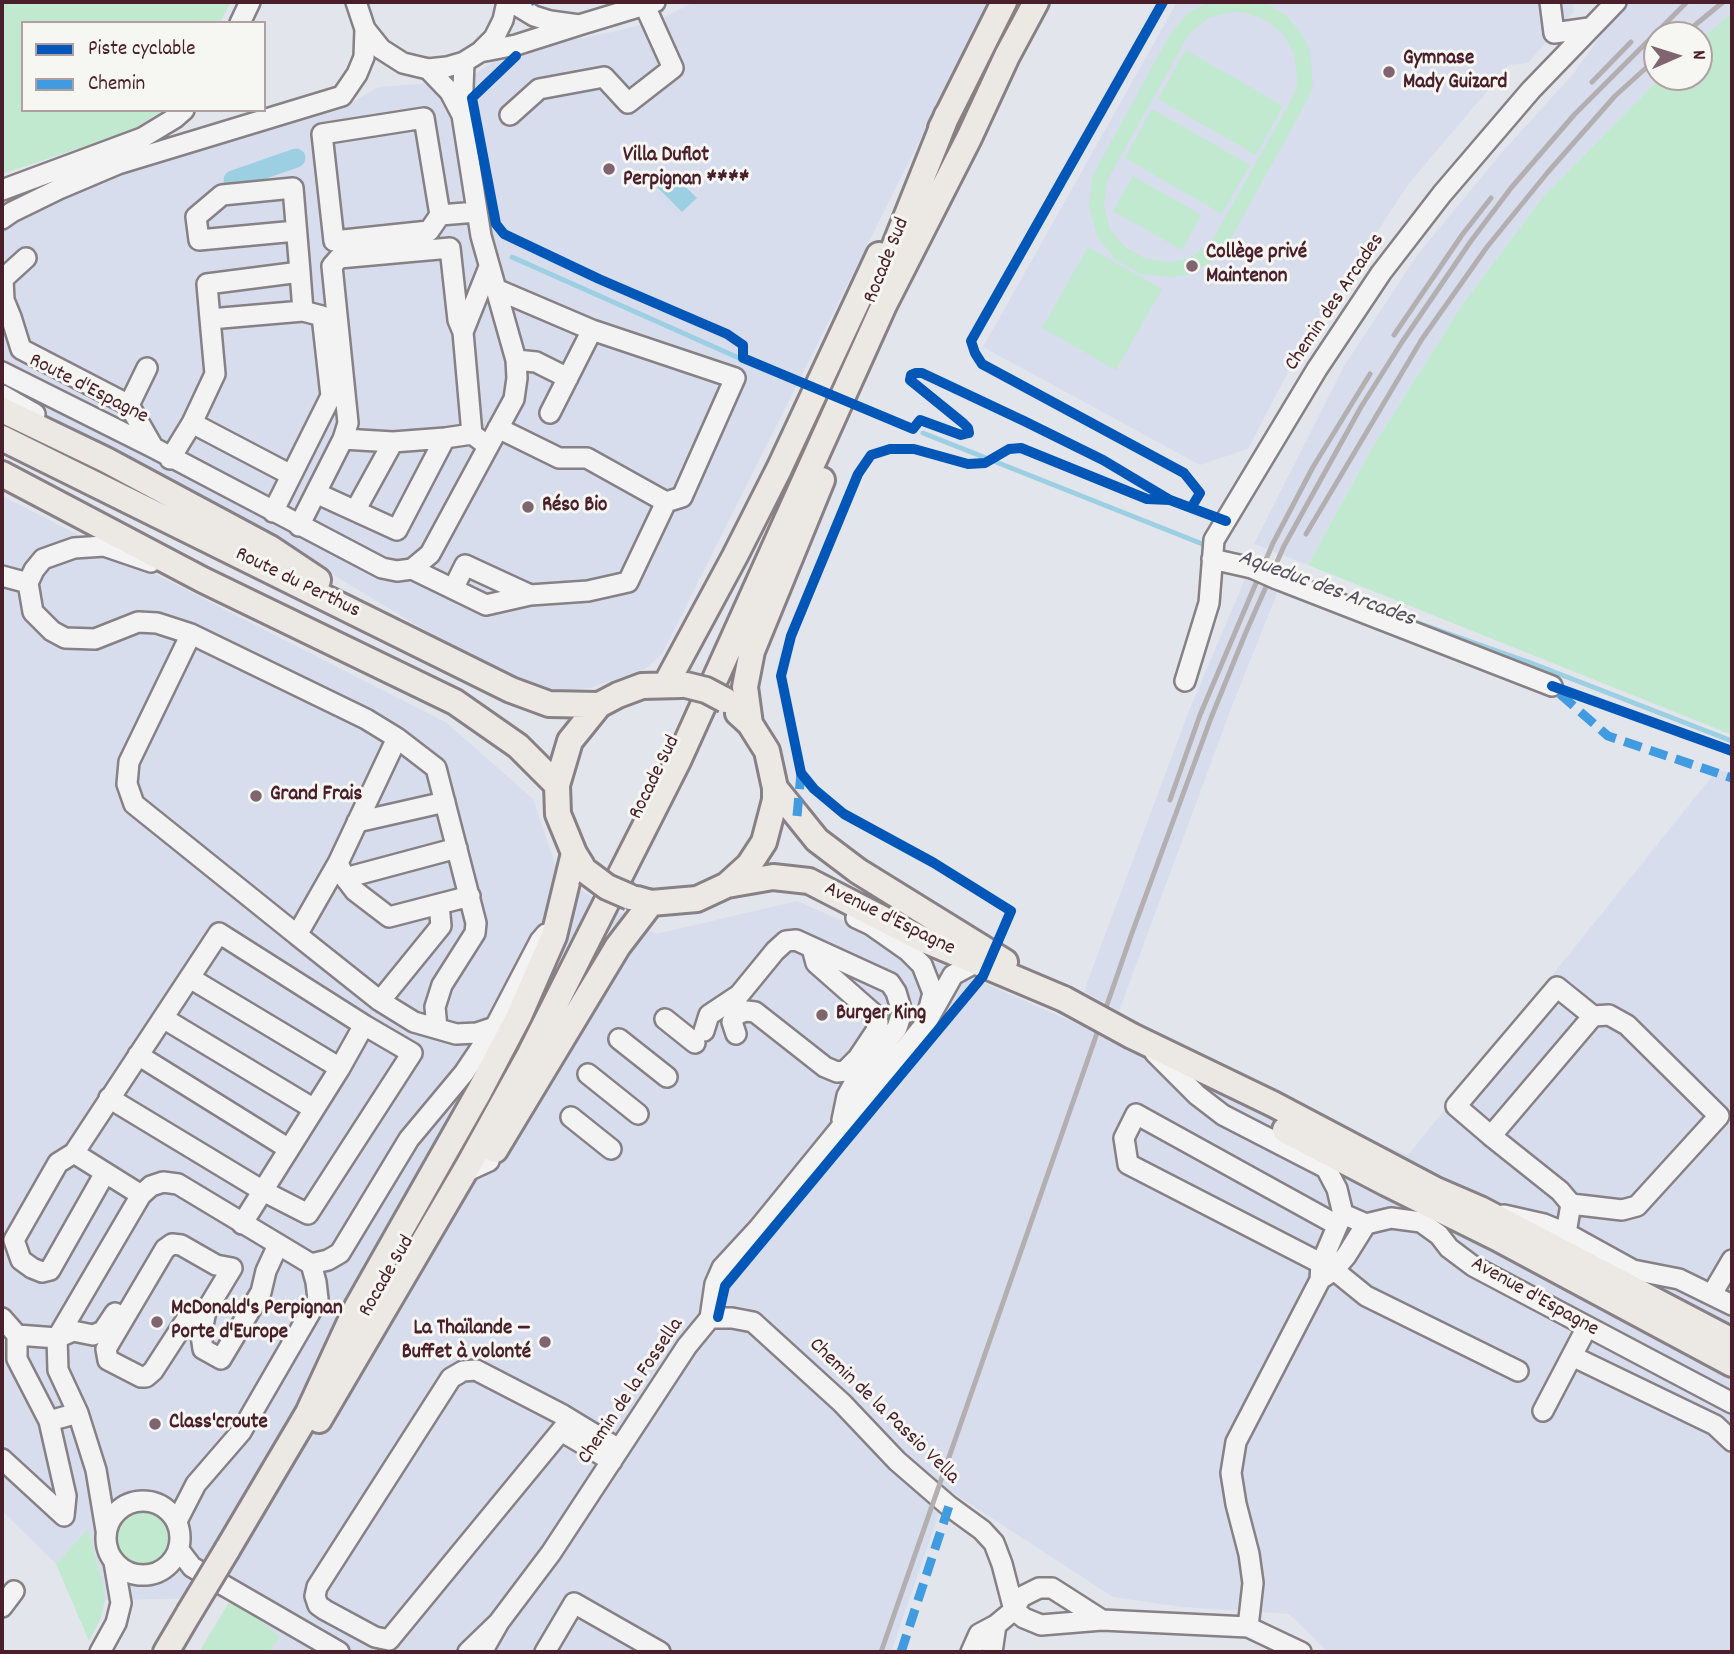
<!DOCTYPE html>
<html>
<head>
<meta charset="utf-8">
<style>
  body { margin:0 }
  #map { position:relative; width:1734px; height:1654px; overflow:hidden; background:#e3e5ec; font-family:Dekko,sans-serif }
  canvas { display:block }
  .frame { position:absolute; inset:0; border:4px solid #4a1f2b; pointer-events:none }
  .legend { position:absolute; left:21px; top:21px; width:245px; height:91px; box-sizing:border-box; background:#f6f6f2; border:2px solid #b1a0a2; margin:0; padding:9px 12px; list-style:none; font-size:21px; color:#4a1f2b }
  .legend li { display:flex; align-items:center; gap:14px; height:35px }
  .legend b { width:35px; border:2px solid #b1a0a2 }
  .north { position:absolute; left:1643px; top:21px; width:70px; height:70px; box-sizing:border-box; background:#f6f6f2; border:2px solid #b1a0a2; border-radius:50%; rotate:87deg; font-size:19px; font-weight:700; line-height:28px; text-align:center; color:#4a1f2b }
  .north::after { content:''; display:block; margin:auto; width:24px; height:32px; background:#80646f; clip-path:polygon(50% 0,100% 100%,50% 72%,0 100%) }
</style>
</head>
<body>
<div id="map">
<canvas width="1734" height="1654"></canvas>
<div class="frame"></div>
<ul class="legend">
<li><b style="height:9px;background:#0057b8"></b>Piste cyclable</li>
<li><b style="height:9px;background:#409be1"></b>Chemin</li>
</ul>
<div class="north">N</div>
</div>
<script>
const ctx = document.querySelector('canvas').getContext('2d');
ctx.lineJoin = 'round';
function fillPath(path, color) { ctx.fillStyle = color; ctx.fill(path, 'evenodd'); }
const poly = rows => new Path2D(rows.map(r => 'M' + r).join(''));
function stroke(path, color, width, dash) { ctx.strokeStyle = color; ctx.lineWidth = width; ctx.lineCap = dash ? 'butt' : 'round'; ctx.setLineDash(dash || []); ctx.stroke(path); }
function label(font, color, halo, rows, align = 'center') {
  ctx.font = font + ' Dekko,sans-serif'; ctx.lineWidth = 6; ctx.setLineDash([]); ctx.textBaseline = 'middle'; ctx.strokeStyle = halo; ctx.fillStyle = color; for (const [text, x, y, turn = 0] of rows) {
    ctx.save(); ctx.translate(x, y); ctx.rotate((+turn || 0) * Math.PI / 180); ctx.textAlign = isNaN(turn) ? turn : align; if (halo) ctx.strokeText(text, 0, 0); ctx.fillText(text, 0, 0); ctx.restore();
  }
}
fillPath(poly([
  [694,2,989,2,662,654,645,669,590,688,559,691,526,684,426,631,256,528,2,398,2,225,109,179,339,110,378,87,433,83,471,77,506,53,617,31,659,20],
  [1177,2,1572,2,1574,11,1528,63,1509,65,1408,185,1299,351,1248,449,1200,465,983,347],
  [1625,2,1732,2,1732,13,1699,40,1699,35,1657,35,1657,77,1661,77,1543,197,1462,305,1372,448,1308,565,1254,544,1344,366,1418,254,1504,150,1573,74],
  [2,496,447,723,533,799,560,878,656,934,797,901,1107,1037,1408,1155,1717,770,1732,773,1732,1652,1328,1652,1289,1614,1182,1607,1113,1597,924,1474,918,1492,940,1511,891,1652,269,1652,279,1637,232,1598,105,1600,103,1584,88,1530,56,1564,2,1511],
  [1245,579,1278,591,1232,706,1119,1011,1084,991,1188,713]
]), '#d8dded');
fillPath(poly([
  [2,2,231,2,220,23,23,23,23,110,163,110,130,131,2,174],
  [1209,2,1264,2,1286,15,1305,38,1310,53,1313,83,1309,97,1224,251,1213,261,1186,275,1171,277,1141,274,1115,259,1097,236,1089,207,1092,177,1169,36,1188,13],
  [1231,12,1243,12,1266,20,1284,35,1295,57,1297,81,1295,93,1212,241,1193,256,1182,260,1170,262,1146,259,1125,247,1110,229,1104,205,1107,181,1189,34,1208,18],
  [1732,13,1732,735,1308,565,1372,448,1462,305,1543,197,1661,77,1699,77,1699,40],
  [1186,50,1283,106,1256,155,1158,99],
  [1152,109,1250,165,1222,214,1125,158],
  [1133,176,1201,215,1182,250,1113,211],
  [1088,247,1162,289,1116,370,1042,328],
  '117 1537a26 26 0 1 1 52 0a26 26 0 1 1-52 0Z',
  [88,1529,103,1584,105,1600,101,1618,89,1641,56,1564],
  [232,1597,280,1637,269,1652,199,1652]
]), '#c0e9d0');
fillPath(poly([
  [671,173,697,198,682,212,657,187]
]), '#9ccfe2');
stroke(poly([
  [512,257,739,358],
  [923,433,1210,547],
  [1390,613,1531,663,1732,741]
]), '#9ccfe2', 5);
stroke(poly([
  [233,180,296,158]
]), '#9ccfe2', 19);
const minor = poly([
  [356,2,365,29,381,49,403,63,428,69,447,67,464,62,480,52,494,38,503,20,507,2],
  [1550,2,1554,33,1589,28],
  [240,23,250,2],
  [579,25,655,2],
  [480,52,516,45,579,25,550,21,534,16,511,2],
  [428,69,450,92,462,115,464,62],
  [510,115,539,89,604,77,628,103,673,68,645,6],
  [424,118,440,215,429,231,334,241,322,134,424,118],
  [2,190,142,138,175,118,184,110],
  [440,215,477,212],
  [2,219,12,212,59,189,118,164,342,96,357,74,364,57,365,29],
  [296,231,199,240,196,217,222,195,293,188,300,272],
  [2,300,4,300,11,317,21,349,129,405,153,447],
  [4,300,3,279,26,258],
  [516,360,536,362,568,378],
  [2,372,154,448,382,568,397,571,412,569,430,554,514,399,517,378,516,360,481,236,462,115],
  [2,395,35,414],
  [129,405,147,368],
  [550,413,592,330],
  [192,423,291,475],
  [498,428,559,458,587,458,666,502],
  [472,434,463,332,489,267],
  [343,439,348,423,332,266,339,258,450,248,458,320,463,332],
  [170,459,192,423,215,374,210,319,207,284,300,272,303,311,210,319],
  [316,493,397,530,445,438],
  [355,511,393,442],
  [273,512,331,396,322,316,303,311],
  [299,526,343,439,393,442,445,438,472,434,488,446],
  [1212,559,1252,568],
  [151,562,104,546,74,548,43,559,34,570,28,583,33,612,52,631,65,638,95,639,138,622,157,623,191,634,366,719,397,738,338,863,345,878,355,891,389,917,470,896],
  [412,569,486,605,530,595,588,591,628,582,666,502,682,497,735,378,592,330,496,289],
  [2,576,28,583],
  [1277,579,1552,686],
  [453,589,465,565,530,595],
  [191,634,129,762,127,784,134,804,297,935],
  [1185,681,1209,603,1214,540,1317,369,1381,273,1442,194,1531,90,1616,2],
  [397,738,436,768,476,923,475,933,442,985,435,1007,437,1028],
  [357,822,445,802],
  [338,863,297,935,380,1001,414,1022,456,1034,477,1033,495,1027],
  [345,878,457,848],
  [856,918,871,925,908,951,922,965,933,993,928,1012],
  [190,978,340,1068],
  [380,1001,441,926,439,904],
  [163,1018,314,1109],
  [665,1019,695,1043],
  [704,1031,709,1015,739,995,775,951,786,941,796,940,890,983,896,992,902,1012,897,1028,856,1080,847,1096,842,1120],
  [736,1034,732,1022,737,1014,746,1011,755,1012,825,1067,837,1072,845,1071,858,1058,876,1031,878,1022,875,1015,816,963,812,948],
  [619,1039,667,1077],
  [1155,1053,1197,1095,1223,1115,1326,1168,1337,1189,1343,1214],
  [138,1055,289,1149],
  [588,1074,638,1114],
  [109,1098,263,1191,308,1214,412,1053,364,1025],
  [571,1117,611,1149],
  [1491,1136,1593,1016,1557,987,1456,1106,1491,1136,1560,1191,1571,1204,1566,1233],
  [74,1153,58,1163,14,1240,21,1260,32,1268,42,1272,50,1270,105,1173],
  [465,1172,489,1161],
  [141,1195,74,1153,219,933,364,1025,340,1068,242,1224],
  [1571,1204,1622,1210,1637,1206,1719,1116,1627,1025,1609,1015,1593,1016],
  [1343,1214,1366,1224,1391,1218,1421,1222,1439,1235,1449,1248,1473,1266,1732,1403],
  [1504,1215,1544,1224,1566,1233,1633,1270,1679,1279,1732,1305],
  [1337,1225,1136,1114,1124,1138,1128,1164,1334,1270,1366,1296,1518,1371],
  [311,1264,328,1260,340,1253,409,1139,464,1073,495,1027,540,941,546,934],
  [1324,1277,1334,1270,1346,1256,1366,1224],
  [1712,1294,1732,1260],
  [206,1311,190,1314,153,1371,146,1377,141,1377,108,1360,106,1349,165,1249,172,1244,181,1245,216,1265,232,1268,206,1311,201,1335,203,1349,221,1359,261,1292,266,1271,278,1245],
  [2,1318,17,1335,57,1338,73,1331,93,1335,103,1331,115,1313],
  [710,1318,732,1318,753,1322,842,1403,897,1461,949,1506,982,1530,994,1543,1002,1564,1014,1610,1024,1618,1041,1625,1102,1620,1248,1627,1301,1652],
  [17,1335,17,1359,49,1421],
  [1572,1356,1715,1425,1732,1441],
  [1543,1411,1587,1327],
  [561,1431,612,1461],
  [2,1459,64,1516,66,1496,49,1421,78,1413],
  '106 1538a37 37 0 1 1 74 0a37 37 0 1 1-74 0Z',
  [177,1521,196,1484,241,1432,318,1299,316,1282,311,1264],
  [106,1530,96,1470,78,1413,58,1370,57,1338,141,1195,151,1186,163,1182,178,1184,311,1264],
  [179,1550,192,1567,339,1652],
  [2,1607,14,1591],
  [499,1622,551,1553,687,1346,710,1318,715,1284,722,1268,758,1229,926,1023,953,975,977,962],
  [1248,1627,1253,1583,1249,1554,1236,1504,1231,1473,1236,1442,1320,1280,1321,1264,1342,1215],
  [389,1640,375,1637,325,1610,318,1605,315,1596,317,1587,451,1378,463,1371,476,1370,563,1415,619,1449],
  [389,1640,570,1420],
  [100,1652,116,1623,121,1603,114,1562],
  [468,1652,499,1622,482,1652],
  [545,1652,574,1603,660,1652],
  [971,1652,979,1634,996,1625,1014,1610,1021,1597,1039,1588,1052,1588,1102,1620],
  [992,1652,996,1625]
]);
const major = poly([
  [941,128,1004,2],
  [881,280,947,115],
  [2,410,106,460,270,548,318,580],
  [2,438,511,690,549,704,599,705],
  [2,474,203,580,455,702,518,746,557,785],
  [666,684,735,556,779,469,879,255],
  [750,724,745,687,752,651,822,480],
  [775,788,817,840,858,871,1005,962],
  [582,866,574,853,558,814,557,785,570,741,599,705,618,695,642,686,681,685],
  [727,885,773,877,809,881,922,939,1064,999],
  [637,899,651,903,697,899,727,885,749,865,764,842,775,800,775,788,767,751,750,724,738,713],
  [1132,1036,1273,1104,1436,1190,1480,1209,1732,1341],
  [1285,1130,1386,1183,1497,1238,1732,1364],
  [495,1150,618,946,651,903],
  [319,1420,468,1166,530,1054,593,929,678,761,884,305,969,138,1007,56,1036,2],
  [227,1550,308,1413,357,1307,479,1092,519,1016,554,936,574,853],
  [166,1652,189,1613]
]);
stroke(minor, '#878085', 24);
stroke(major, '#878085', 30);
stroke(minor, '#f2f3f2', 19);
stroke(major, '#ece8e3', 24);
stroke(poly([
  [1683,35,1723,2],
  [1592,82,1631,42],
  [1394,335,1462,235,1491,198],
  [1306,534,1422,339,1487,247,1548,172,1615,96,1657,58],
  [1170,800,1200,715,1273,543,1313,467,1370,374],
  [881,1652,1132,933,1211,718,1246,632,1284,546,1361,407,1402,342,1471,241,1511,188,1574,115,1687,2]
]), '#b3afb0', 5);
const minorBridge = poly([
  [1252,568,1277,579]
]);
const majorBridge = poly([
  [686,685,706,690,725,700],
  [587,872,607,887,630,897],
  [1064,999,1132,1036],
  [189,1613,227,1550]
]);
stroke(minorBridge, '#878085', 24, []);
stroke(majorBridge, '#878085', 30, []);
stroke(minorBridge, '#f2f3f2', 19);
stroke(majorBridge, '#ece8e3', 24);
stroke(poly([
  [535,2,536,4],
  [1560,694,1608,736,1732,778],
  [797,816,801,773],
  [901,1652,949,1506]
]), '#409be1', 9, [18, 9]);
stroke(poly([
  [1163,2,971,341,975,353,982,364,1184,473,1200,493,1191,508],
  [516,56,472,98,496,224,504,234,599,279,727,334,743,345,743,358,913,429,920,420,961,435,969,433,968,428,963,423,910,380,911,375,916,373,922,373,1024,421,1103,460,1170,500,1226,521],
  [1552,686,1732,751],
  [718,1317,725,1286,983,976,1011,911,934,863,844,814,814,789,801,773,781,676,791,636,858,474,871,455,890,449,914,449,968,464,985,463,1009,449,1021,448,1147,499,1170,500]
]), '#0057b8', 10);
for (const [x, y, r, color] of [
  [1389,72,7,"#80646f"],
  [609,169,7,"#80646f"],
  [1192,266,7,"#80646f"],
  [528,507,7,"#80646f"],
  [256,796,7,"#80646f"],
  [822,1015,7,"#80646f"],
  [157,1322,7,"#80646f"],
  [545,1342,7,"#80646f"],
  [155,1424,7,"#80646f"]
]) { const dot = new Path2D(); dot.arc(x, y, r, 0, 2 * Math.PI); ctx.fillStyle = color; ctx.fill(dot); stroke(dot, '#f6f6f2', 2.5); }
label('bold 21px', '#4a1f2b', '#f6f6f2', [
  ["Gymnase",1403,60],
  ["Mady Guizard",1403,84],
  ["Villa Duflot",623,157],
  ["Perpignan ****",623,181],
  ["Collège privé",1206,254],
  ["Maintenon",1206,278],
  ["Réso Bio",542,507],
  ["Grand Frais",270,796],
  ["Burger King",836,1015],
  ["McDonald's Perpignan",171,1310],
  ["Porte d'Europe",171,1334],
  ["La Thaïlande —",531,1330,"right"],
  ["Buffet à volonté",531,1354,"right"],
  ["Class'croute",169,1424]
], 'left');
label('21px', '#4a1f2b', '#f6f6f2', [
  ["Rocade Sud",888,261,-68],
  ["Chemin des Arcades",1336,303,-56],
  ["Route d'Espagne",88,390,27],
  ["Route du Perthus",297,584,26],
  ["Rocade Sud",656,778,-64],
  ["Avenue d'Espagne",889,920,26],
  ["Rocade Sud",388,1277,-60],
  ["Avenue d'Espagne",1534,1298,29],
  ["Chemin de la Fossella",632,1392,-56],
  ["Chemin de la Passio Vella",883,1412,44]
]);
label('italic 23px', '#595161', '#f6f6f2', [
  ["Aqueduc des Arcades",1326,590,20]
]);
</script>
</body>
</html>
